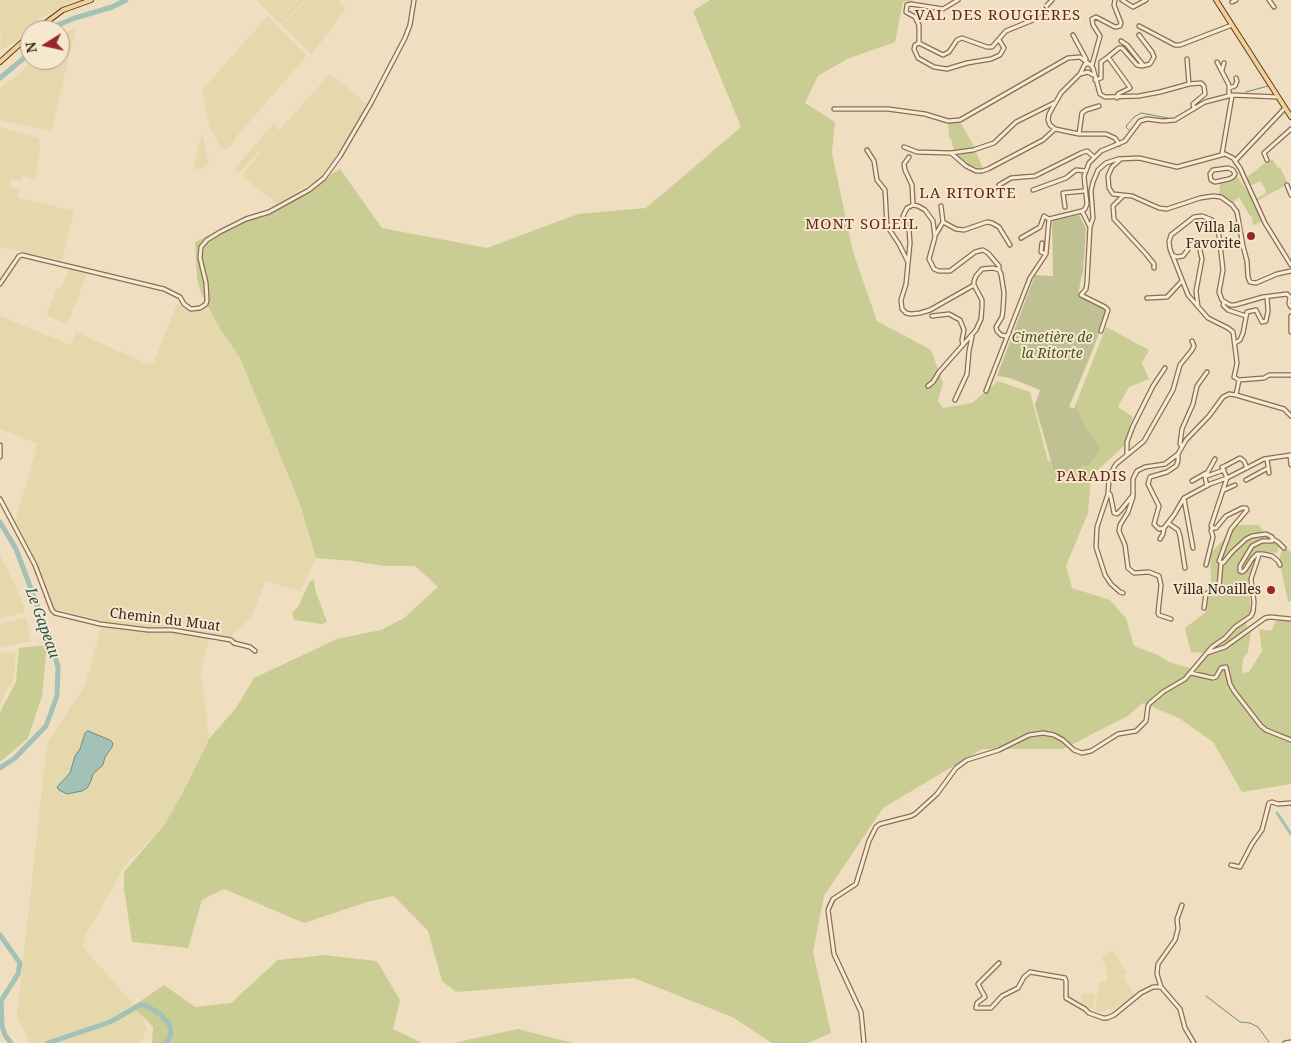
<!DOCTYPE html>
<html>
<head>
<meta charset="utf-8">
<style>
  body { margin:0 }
  #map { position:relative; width:1291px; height:1043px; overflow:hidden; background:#efdebf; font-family:"Noto Serif",serif }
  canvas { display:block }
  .north { position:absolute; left:20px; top:20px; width:50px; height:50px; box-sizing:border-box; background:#f6e8cf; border:1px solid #aa9b87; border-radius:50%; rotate:260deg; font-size:14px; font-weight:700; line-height:20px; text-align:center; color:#37271c }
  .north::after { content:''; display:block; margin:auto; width:18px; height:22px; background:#98262e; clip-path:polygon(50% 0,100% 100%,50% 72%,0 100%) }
</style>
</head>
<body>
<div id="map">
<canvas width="1291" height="1043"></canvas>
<div class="north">N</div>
</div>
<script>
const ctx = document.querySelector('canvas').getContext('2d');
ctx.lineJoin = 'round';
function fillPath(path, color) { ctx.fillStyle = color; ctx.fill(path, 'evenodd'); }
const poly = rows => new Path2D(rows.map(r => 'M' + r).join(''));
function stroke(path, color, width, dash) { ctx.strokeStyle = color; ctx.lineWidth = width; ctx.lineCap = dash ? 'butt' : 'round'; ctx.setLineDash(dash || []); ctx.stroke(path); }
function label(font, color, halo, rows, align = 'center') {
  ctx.font = font + ' "Noto Serif",serif'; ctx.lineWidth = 4; ctx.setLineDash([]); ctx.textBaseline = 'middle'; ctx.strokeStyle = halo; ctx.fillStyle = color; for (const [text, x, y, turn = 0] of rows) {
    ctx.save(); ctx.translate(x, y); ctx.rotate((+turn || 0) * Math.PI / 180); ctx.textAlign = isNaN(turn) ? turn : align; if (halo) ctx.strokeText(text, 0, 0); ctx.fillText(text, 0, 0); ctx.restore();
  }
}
fillPath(poly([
  [0,0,76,0,37,20,18,40,1,50],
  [256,0,305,0,281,24],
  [307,0,337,0,346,9,312,54,282,25],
  [268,16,307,55,237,136,232,144,226,149,221,149,210,127,203,96,203,89],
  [76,27,51,131,0,120,0,89,35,60,60,60,60,37],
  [329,75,332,75,367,104,344,144,322,177,277,204,242,176,263,148],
  [274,123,279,129,239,173,234,169],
  [0,127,39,138,40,151,35,180,23,176,21,181,11,179,9,187,19,190,18,197,3,194,74,211,62,260,0,247],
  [202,133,209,164,203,168,193,169],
  [69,269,87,274,68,322,65,323,50,317,47,314,57,288,61,288],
  [177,304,193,312,209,306,219,327,240,358,300,504,316,558,300,591,265,581,252,616,230,637,209,638,201,671,209,739,189,781,165,824,124,866,116,882,85,936,83,947,139,1011,147,1028,141,1043,30,1043,17,1016,47,743,85,685,103,621,52,608,32,556,15,521,38,444,0,429,0,316,71,345,76,332,145,363,150,364,154,362],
  [0,555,13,581,24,607,24,612,0,619],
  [26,617,31,641,0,648,0,624],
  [14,651,16,655,13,681,8,688,0,705,0,653],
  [1113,950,1125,970,1128,973,1123,977,1135,995,1125,1004,1124,1002,1114,1009,1107,1009,1104,1012,1095,1011,1099,981,1107,983,1108,972,1101,956],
  [1083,993,1095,995,1093,1009,1080,1005]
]), '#e5d8ad');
fillPath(poly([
  [710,0,915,0,903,2,895,42,847,59,818,76,805,103,835,122,832,153,853,252,877,321,931,350,943,383,938,401,943,408,972,403,998,381,1030,392,1048,461,1071,463,1073,411,1106,327,1149,350,1142,363,1149,379,1129,387,1118,407,1133,417,1124,446,1091,476,1088,513,1066,566,1072,588,1110,600,1126,618,1134,646,1158,655,1169,662,1196,670,1206,657,1204,653,1191,652,1185,628,1206,612,1207,598,1216,592,1211,581,1210,554,1237,525,1259,525,1262,530,1279,546,1277,553,1270,552,1257,557,1248,580,1251,612,1246,625,1251,631,1248,652,1243,659,1242,669,1243,673,1249,672,1262,651,1259,629,1271,631,1277,619,1291,620,1291,784,1242,792,1213,742,1179,718,1143,703,1128,716,1063,749,982,749,883,808,824,896,813,952,831,1033,808,1043,772,1043,732,1017,634,978,456,992,442,981,428,931,394,896,367,902,304,923,224,889,202,900,188,948,132,942,124,889,124,872,165,824,189,781,209,739,236,708,254,678,337,639,381,630,404,618,438,587,415,566,383,566,353,561,316,558,300,504,240,358,219,327,201,293,197,278,195,242,217,231,226,230,253,218,268,214,340,169,382,228,487,248,578,214,646,208,741,127,693,11],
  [948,122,960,122,975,148,954,151,951,139,949,138],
  [976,152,983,169,967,165,957,157,959,155],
  [1270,159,1271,161,1272,159,1278,168,1280,167,1288,184,1257,201,1256,199,1265,194,1266,190,1260,181,1250,186,1247,177],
  [1237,176,1251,197,1262,222,1253,225,1252,216,1250,216,1239,197,1232,203,1219,194,1220,183,1232,181],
  [1285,548,1291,552,1291,603,1290,601,1288,602,1280,564,1280,556,1282,550],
  [314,580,315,589,327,622,322,624,294,620,292,613,298,607,310,581],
  [47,645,42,696,28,738,0,762,0,714,3,706,16,682,19,648],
  [324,955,377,961,400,1000,393,1029,422,1043,152,1043,153,1027,133,1006,164,985,195,1007,231,1003,278,960],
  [518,1029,573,1043,453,1043]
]), '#cacd93');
fillPath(poly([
  [1079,215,1086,228,1083,273,1082,274,1078,295,1105,307,1107,311,1092,352,1069,407,1077,409,1085,427,1100,448,1096,457,1088,465,1055,475,1035,405,1040,390,1010,378,997,376,1035,275,1053,276,1052,223,1053,221]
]), '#bfc193');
const water = poly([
  [88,731,110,740,113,743,112,747,105,757,103,765,93,774,91,781,87,788,82,791,67,794,59,790,57,787,70,773,75,756,80,749,85,733,88,731]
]);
fillPath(water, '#a3c1b6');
stroke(water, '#6a8e83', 1);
stroke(poly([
  [1246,92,1268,86],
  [1130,131,1126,127,1127,125,1134,117,1141,113,1168,118],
  [1206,996,1240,1022,1250,1023,1258,1027,1269,1042]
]), '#6a8e83', 1);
stroke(poly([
  [1277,813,1291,834]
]), '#a3c1b6', 3);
stroke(poly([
  [50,30,53,27,75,18,112,7,126,0],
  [0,78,30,53],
  [0,522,16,549,51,642,58,667,57,696,46,726,15,758,0,768],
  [0,935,20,963,18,974,1,1001,2,1026,5,1035,11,1043],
  [48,1043,110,1022,140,1005,145,1005,160,1014,169,1024,171,1033,169,1039,165,1043]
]), '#a3c1b6', 5);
const minor = poly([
  [1122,0,1133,7,1146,0],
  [1269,0,1274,7],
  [1232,2,1236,0],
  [1139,26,1175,45,1180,45,1232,25],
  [1073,35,1086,59],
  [1121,41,1127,45,1143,65],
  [919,43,943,55,949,52,957,40,962,38,987,47,992,47,1006,31,1033,20,1052,0],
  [919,43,915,45,914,49,918,58,934,67,947,69,967,63,991,59,1000,55,1004,48,999,40],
  [919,43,919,25,915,17,906,12,907,5,911,4,943,9,958,0],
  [1108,57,1119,48,1122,48,1137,65,1142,66,1150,64,1154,57,1152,52,1139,35],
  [1187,59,1189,84],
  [1217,62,1229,85,1229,96],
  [1092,65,1100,36,1093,25,1092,19,1096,17,1115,27,1120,26,1121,23,1114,5,1115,0],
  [1093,68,1100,94,1105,97,1139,96,1160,92,1189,84,1201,83,1204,86,1205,94,1193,104,1194,109],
  [1093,68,1090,64,1085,64,1080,74,1061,93,1049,114,1048,120,1050,125,1055,129,1079,134,1106,134,1115,138,1119,144],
  [1222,70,1224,63],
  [1080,74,1088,72,1093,75],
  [1095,80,1101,78,1101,62,1108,57,1129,86,1130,88,1118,94,1117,98],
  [1229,88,1235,86,1237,81,1236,78],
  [834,109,888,109,925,114,948,121,960,120,1068,58,1080,57,1088,63],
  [1079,134,1082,113,1086,110,1099,106],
  [904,147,917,152,951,153,966,166,976,171,982,171,988,169,1043,140,1055,129],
  [867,150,874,161,877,180,885,190,887,226,899,244,908,262],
  [951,153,973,150,994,143,1016,122,1054,103],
  [1222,154,1232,96],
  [909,157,904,164,905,170,912,185,913,205],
  [1121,159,1112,167,1108,176,1109,188,1113,194,1132,196,1159,208,1167,209,1200,198,1213,196,1221,197,1232,205,1237,212,1243,246,1247,261,1248,277,1250,282,1256,283,1277,274,1291,271],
  [1267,160,1264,153,1291,129],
  [1235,161,1285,108],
  [1228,168,1233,170,1235,174,1233,177,1229,179,1215,182,1211,180,1210,174,1213,170,1228,168],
  [999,185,1011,178,1035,176,1081,153,1087,151,1094,157],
  [1287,185,1291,195],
  [1033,190,1066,178,1076,170,1086,171],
  [1123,196,1113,206,1114,219,1146,254,1154,264,1154,268],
  [1065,207,1063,193,1084,191],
  [1082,211,1085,209,1087,204,1084,176,1089,163,1101,151,1125,141,1140,121,1147,119,1163,121,1175,120,1205,102,1232,95,1278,97],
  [1082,211,1090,227,1087,282,1086,289,1081,295,1105,307,1108,310,1101,331],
  [943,222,956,229,964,230,987,222,992,223,999,227,1010,245],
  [1090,227,1093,218,1091,191,1093,182,1098,170,1106,163,1118,159,1139,158,1177,167,1225,154,1233,158,1240,168,1265,223,1291,265],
  [936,234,943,222,941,206],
  [1021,238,1040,227,1044,216,1049,219],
  [1042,243,1041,252,1046,254],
  [1172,255,1177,257,1183,256,1192,244,1197,244,1199,246,1202,259,1196,291,1198,307],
  [0,284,19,256,22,255,164,289,180,297,184,304,191,309,200,308,206,304,207,300,206,283,200,258,201,247,207,240,220,232,246,219,269,212,309,190,324,178,340,156,371,103,405,38,410,25,414,0],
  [974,285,930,310,920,313,911,314,906,313,902,309,901,300,906,284,910,243,909,229,904,222,903,216,907,208,913,205,918,206,925,210,933,221,935,237,929,259,934,269,939,271,950,271,975,252,983,250,988,253,999,266,999,270],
  [1147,298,1167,297,1182,281],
  [1224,302,1223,305,1228,310,1246,316],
  [932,316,949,314,960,320,964,330,962,340,963,345],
  [1291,316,1291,332],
  [1235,343,1240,340,1243,333,1247,312,1256,310,1262,322,1266,321,1268,311,1267,297],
  [1239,380,1264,378,1269,375,1291,375],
  [928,386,933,382,939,372,976,330,981,319,982,307,982,300,974,285,974,281,976,276,982,269,993,268,999,270,1001,274,1004,293,1003,310,1002,317,996,327,997,331,1001,335,1005,336,1009,334],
  [986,391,1030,278,1046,254,1049,219,1082,211],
  [1236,395,1239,380,1234,377,1237,363,1233,332,1228,328,1208,318,1188,295,1170,249,1169,242,1171,235,1194,217,1202,216,1212,220,1218,227,1223,270,1219,292,1222,300,1230,305,1235,305,1263,297,1287,294,1290,297,1289,304,1291,307],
  [955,400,967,374,969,351,972,337],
  [1291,416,1284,409,1236,395,1229,394,1223,397,1209,416,1186,440,1178,454,1178,461,1176,466,1167,472,1150,477,1148,484,1159,506,1154,524,1159,529,1164,528,1174,515,1184,498,1210,484,1227,478,1264,459,1291,455],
  [0,445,0,457],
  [1182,447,1180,444,1182,429,1193,404,1197,386,1207,372],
  [1127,454,1127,442,1133,426,1153,386,1165,368],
  [1178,454,1165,464,1145,467,1137,471,1133,479,1133,495,1121,510,1117,514,1114,513,1111,498,1110,494,1108,494,1109,479,1112,471,1116,464,1144,441,1173,390,1180,365,1192,350,1194,346,1192,341],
  [1290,455,1291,465],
  [1267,459,1269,473],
  [1207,476,1224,470],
  [1227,478,1211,526,1213,528,1216,528,1226,516,1242,508,1246,508,1247,510,1231,529,1219,561,1223,563,1232,552,1246,539,1252,536,1266,534,1272,537,1272,541,1262,541,1252,546,1240,566,1240,571,1242,572,1245,570,1252,559,1257,554,1263,554,1272,556,1278,561,1280,565],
  [1227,478,1222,467,1225,466,1240,458,1244,461,1247,468],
  [1246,480,1268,468],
  [1192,481,1206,473],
  [1207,486,1205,477,1215,459],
  [1224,490,1235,485],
  [1108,494,1097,527,1096,547,1105,575,1111,584,1120,592,1123,593],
  [1133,497,1128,512,1120,525,1119,531,1125,545,1128,568,1134,573,1149,572,1159,576,1161,585,1158,613,1159,615,1171,619],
  [0,499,35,565,52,610,55,613,100,624,148,630,172,630,231,640,234,643,250,647,255,651],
  [1184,499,1193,548],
  [1168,523,1178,530,1180,536,1185,568],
  [1160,539,1163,534,1164,528],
  [1273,539,1278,542,1284,548],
  [1206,565,1213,537,1211,530,1213,528],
  [1204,608,1206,594,1209,592,1217,591,1219,588,1221,563],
  [1207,653,1225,647,1265,618,1270,617,1291,619],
  [1191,673,1213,678,1216,677,1221,668,1226,667,1230,684,1234,691,1261,726,1266,730,1291,740],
  [1231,865,1240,867,1252,844,1262,830,1269,803,1272,802,1278,804,1291,803],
  [1182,905,1177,919,1178,929,1175,940,1158,964,1157,974,1161,987,1180,1009,1185,1028,1194,1043],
  [999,963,978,984,985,997,977,1003,976,1008,991,1008,1002,996,1018,988,1024,977,1030,972,1065,978,1066,981,1066,998,1085,1009,1089,1013,1103,1018,1107,1018,1114,1015,1141,993,1153,987,1161,987],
  [864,1043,861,1012,834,954,828,910,833,899,856,884,869,841,876,827,880,824,911,816,915,814,937,794,956,768,967,760,999,750,1029,735,1043,733,1054,735,1063,740,1074,750,1082,753,1091,751,1118,734,1136,731,1146,721,1148,706,1150,703,1163,692,1185,679,1212,647,1225,638,1235,627,1251,616,1253,612,1254,602,1251,579,1259,555],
  [1285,1043,1291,1042]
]);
const major = poly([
  [1216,0,1291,117],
  [36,30,63,10,91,0],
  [0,62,30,35]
]);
stroke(minor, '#886e57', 5.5);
stroke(major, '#553d2c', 6);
stroke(minor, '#f9ebd3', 3);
stroke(major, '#f4d095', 4);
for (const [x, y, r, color] of [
  [1251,236,5,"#98262e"],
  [1271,590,5,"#98262e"]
]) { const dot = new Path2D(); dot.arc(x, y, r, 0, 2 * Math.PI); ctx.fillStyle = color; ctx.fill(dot); stroke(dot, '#f6e8cf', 2); }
label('14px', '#37271c', '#f6e8cf', [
  ["Villa la",1241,228],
  ["Favorite",1241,244],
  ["Villa Noailles",1261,590]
], 'right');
label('italic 14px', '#4b5422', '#f6e8cf', [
  ["Cimetière de",1052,338],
  ["la Ritorte",1052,354]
]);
label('14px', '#37271c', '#f6e8cf', [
  ["Chemin du Muat",165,620,7]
]);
ctx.letterSpacing = '1px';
label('15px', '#65251a', '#f6e8cf', [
  ["VAL DES ROUGIÈRES",998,16],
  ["LA RITORTE",968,194],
  ["MONT SOLEIL",862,225],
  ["PARADIS",1092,477]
]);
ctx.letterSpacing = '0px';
label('italic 15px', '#2b5752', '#f6e8cf', [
  ["Le Gapeau",42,623,70]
]);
</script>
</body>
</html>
